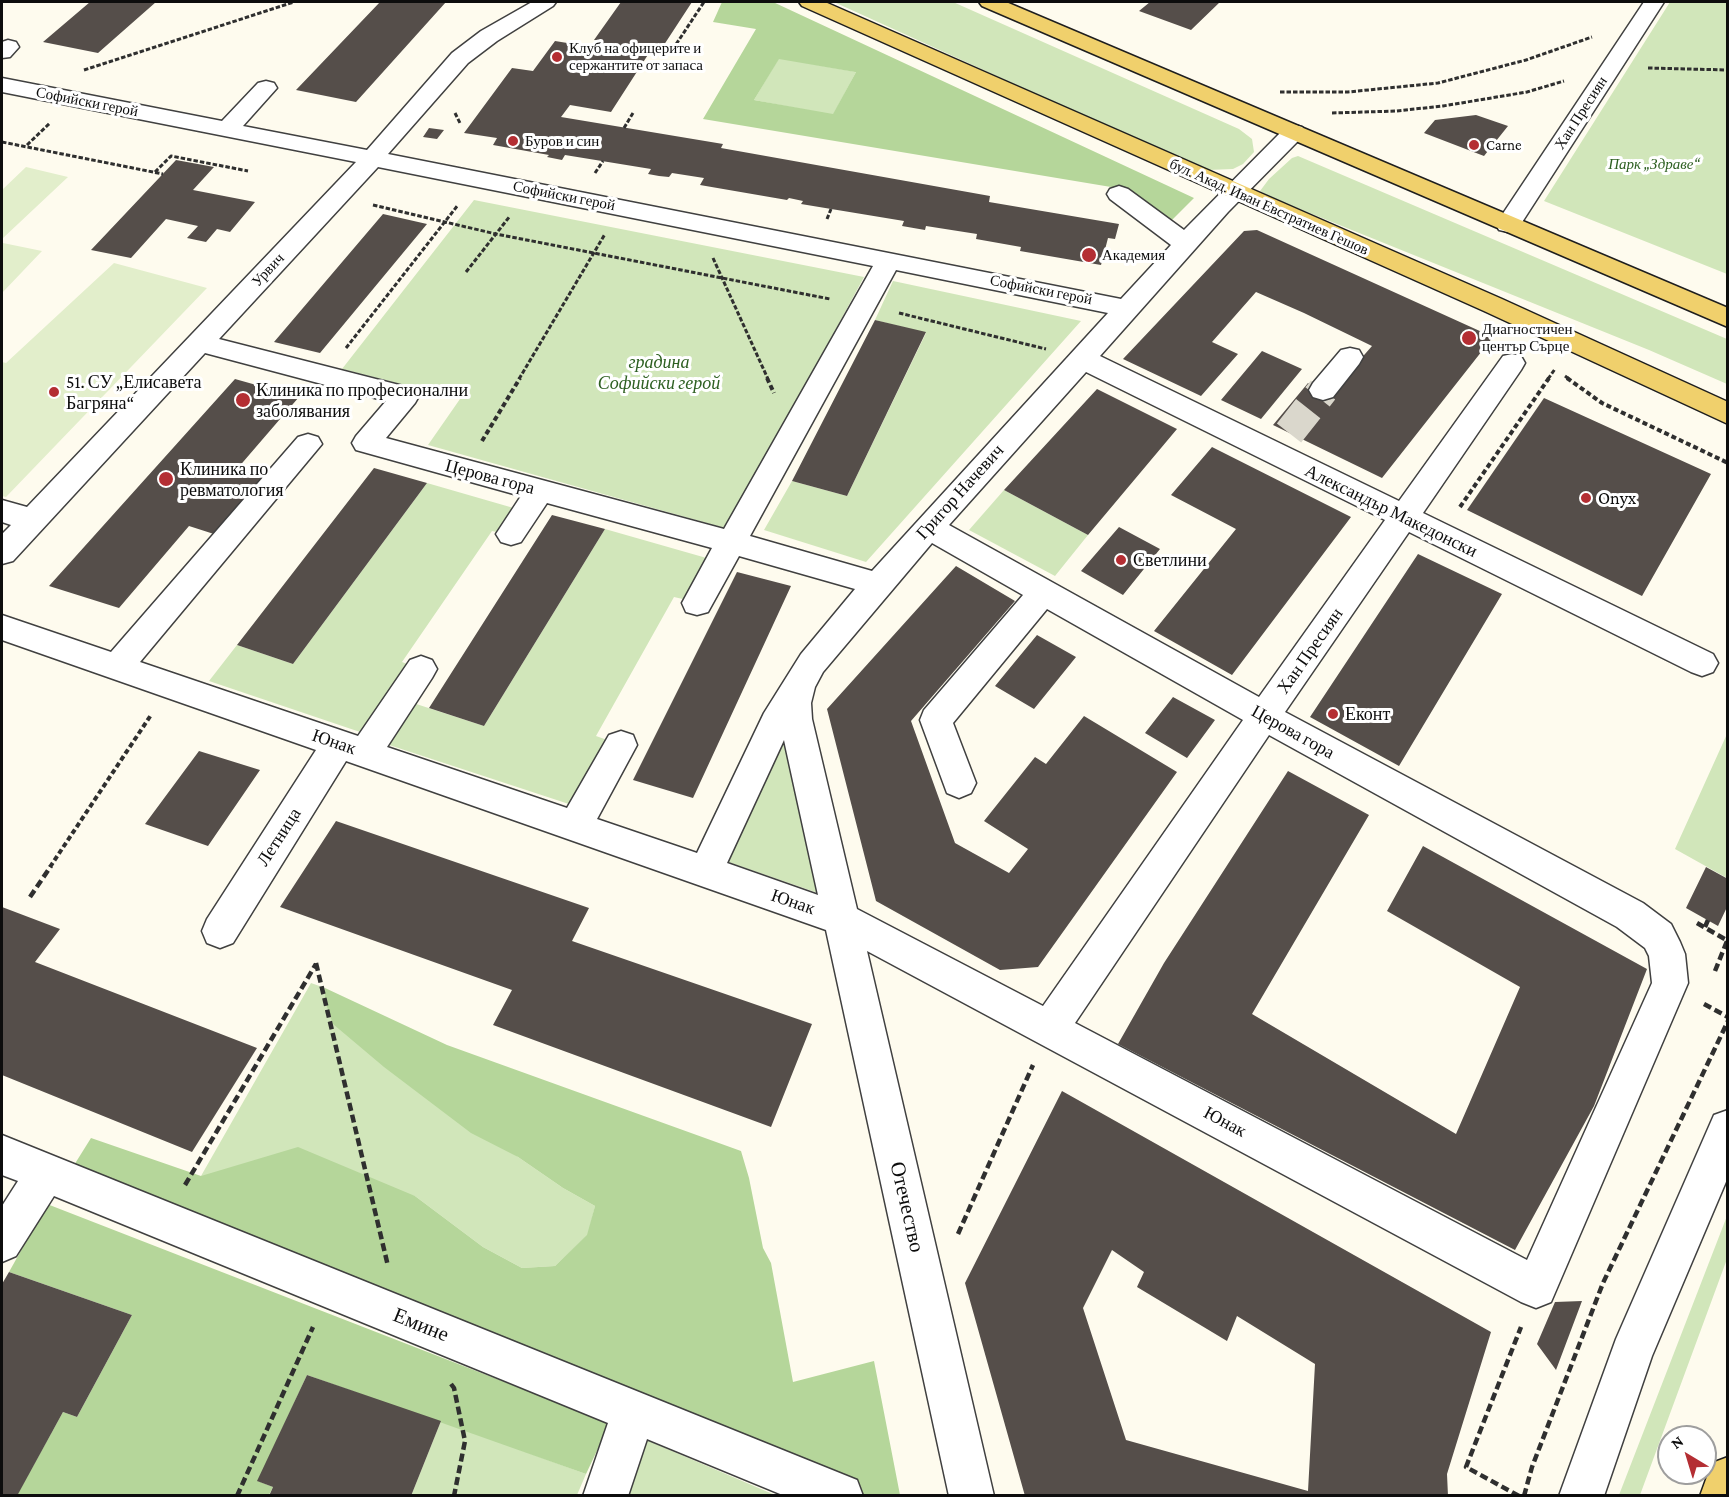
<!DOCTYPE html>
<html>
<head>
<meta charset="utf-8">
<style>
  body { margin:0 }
  #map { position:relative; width:1729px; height:1497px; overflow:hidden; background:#fefbee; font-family:"Crimson Pro",serif }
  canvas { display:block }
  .frame { position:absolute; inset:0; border:3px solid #0d0d0d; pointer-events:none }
  .north { position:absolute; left:1657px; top:1425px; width:60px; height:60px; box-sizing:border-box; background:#fff; border:2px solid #9e9e9e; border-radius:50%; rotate:322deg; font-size:16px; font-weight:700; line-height:24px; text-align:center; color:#0d0d0d }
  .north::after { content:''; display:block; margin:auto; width:21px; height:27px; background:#b42e33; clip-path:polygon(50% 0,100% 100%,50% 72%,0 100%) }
</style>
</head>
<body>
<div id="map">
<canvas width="1729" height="1497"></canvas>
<div class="frame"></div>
<div class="north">N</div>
</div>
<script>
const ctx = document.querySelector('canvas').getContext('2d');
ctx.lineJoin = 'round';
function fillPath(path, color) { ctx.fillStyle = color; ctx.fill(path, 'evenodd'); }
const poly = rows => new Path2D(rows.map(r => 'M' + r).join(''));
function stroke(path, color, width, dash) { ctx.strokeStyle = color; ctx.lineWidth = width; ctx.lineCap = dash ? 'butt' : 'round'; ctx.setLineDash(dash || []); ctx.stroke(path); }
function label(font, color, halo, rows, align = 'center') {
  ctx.font = font + ' "Crimson Pro",serif'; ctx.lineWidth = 6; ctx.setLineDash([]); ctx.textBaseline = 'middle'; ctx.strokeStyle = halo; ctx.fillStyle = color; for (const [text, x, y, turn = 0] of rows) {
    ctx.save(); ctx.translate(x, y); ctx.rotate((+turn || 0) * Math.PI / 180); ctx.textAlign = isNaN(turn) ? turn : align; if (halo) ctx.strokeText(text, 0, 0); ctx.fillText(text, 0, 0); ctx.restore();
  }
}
fillPath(poly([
  [834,2,953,2,1239,129,1252,139,1254,152,1243,164,1233,169,1208,170,1197,167],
  [1670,2,1727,2,1727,274,1544,201],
  [779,58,856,72,833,115,754,100],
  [1298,156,1727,339,1727,384,1649,350,1270,197,1260,191,1269,179,1292,158],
  [474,200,864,277,728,529,428,445,460,399,342,369],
  [893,281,1081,321,866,562,764,530,792,481,847,496,926,333,875,320],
  [427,483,517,509,501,533,492,531,402,662,412,666,366,734,209,681,237,645,293,664],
  [1004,490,1088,535,1055,576,969,530],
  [605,529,710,559,687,600,674,597,596,736,613,742,578,807,380,742,407,701,484,726],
  [784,729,818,893,728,862],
  [1727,734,1727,878,1675,849],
  [311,983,325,988,325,1001,518,1157,563,1188,595,1206,588,1235,555,1266,522,1268,483,1247,415,1196,201,1176],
  [1727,1216,1727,1259,1640,1495,1619,1495],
  [441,1421,586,1474,577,1495,411,1496],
  [637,1436,775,1495,620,1496]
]), '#d1e6ba');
fillPath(poly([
  [722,2,773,2,1194,198,1170,222,1117,188,703,119,756,29,713,22],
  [779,59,855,72,856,72,833,114,754,100],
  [325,988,447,1045,741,1151,749,1178,763,1248,771,1263,793,1382,874,1361,900,1495,865,1495,71,1170,91,1138,201,1176,298,1147,415,1196,483,1247,522,1268,555,1266,587,1235,595,1206,563,1188,518,1157,471,1133,384,1067,333,1024,325,1001],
  [47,1204,610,1423,586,1474,307,1375,258,1481,273,1487,269,1495,17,1495,63,1412,77,1417,132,1315,9,1272]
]), '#b5d69a');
fillPath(poly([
  [26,167,68,177,2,239,2,190],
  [3,243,42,251,2,293,2,244],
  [114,263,207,288,6,497,2,496,2,362,6,363]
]), '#e2eecb');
fillPath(poly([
  [90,2,156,2,98,53,43,42],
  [380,2,446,2,356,102,296,90],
  [621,2,692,2,660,51,651,50,611,112,570,105,561,117,723,144,721,148,990,196,989,202,1119,224,1115,239,1108,238,1101,265,1020,251,1021,247,976,239,977,234,926,226,925,230,902,226,904,221,801,204,803,201,789,198,787,200,700,185,704,178,672,173,669,177,659,176,648,174,651,169,565,155,562,160,547,157,549,155,493,145,497,138,464,133,512,68,533,71,555,41,598,48,602,41,594,40],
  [1150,2,1220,2,1191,30,1139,11],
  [1476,115,1508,126,1484,156,1424,133,1435,120],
  [429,128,444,130,437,139,423,137],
  [176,160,214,167,193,190,255,202,230,232,217,229,206,242,187,238,198,226,166,219,131,258,91,250],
  [383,214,427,224,320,353,274,342],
  [1257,230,1493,337,1382,478,1273,425,1308,383,1330,394,1372,346,1304,313,1256,292,1212,342,1238,354,1201,396,1123,359,1244,231],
  [875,320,926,332,847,496,792,481],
  [1262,351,1302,369,1261,419,1221,400],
  [235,379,299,397,237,469,264,477,217,535,189,526,119,608,49,586],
  [1097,389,1177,429,1088,535,1004,490],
  [1544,398,1711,474,1642,596,1467,510],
  [1212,447,1351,517,1232,675,1154,631,1236,529,1171,495],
  [374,468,427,483,293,664,237,645],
  [552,515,605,529,484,726,429,708],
  [1119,527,1160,549,1123,595,1081,571],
  [1418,554,1502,594,1399,766,1310,717],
  [956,566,1015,601,911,721,955,843,1009,873,1028,849,984,821,1035,757,1046,764,1084,716,1177,772,1038,967,1000,970,876,901,827,709],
  [737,572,791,586,693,798,633,780],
  [1037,635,1076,657,1034,709,995,686],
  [1173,697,1215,720,1187,758,1145,733],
  [199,751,260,770,208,846,145,824],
  [1288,771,1369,815,1252,1014,1456,1134,1520,987,1387,911,1423,846,1647,969,1594,1106,1515,1250,1118,1044,1164,963],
  [336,821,589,908,572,941,812,1024,771,1127,493,1025,512,990,280,907],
  [1706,867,1728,879,1728,905,1718,926,1686,908],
  [2,907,60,929,35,962,257,1048,192,1152,2,1075],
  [1062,1091,1491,1332,1447,1474,1448,1496,1025,1496,965,1283],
  [1112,1250,1144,1272,1137,1287,1227,1341,1237,1316,1315,1364,1308,1491,1126,1440,1083,1308],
  [9,1272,132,1315,77,1417,63,1412,17,1496,2,1496,2,1284],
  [1582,1301,1556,1370,1537,1344,1555,1302],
  [307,1375,441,1421,411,1496,269,1496,273,1487,257,1481]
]), '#554e4a');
stroke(poly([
  [1289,433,1323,390]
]), '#dad7cc', 31, [31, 15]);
const minor = poly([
  [532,2,556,2,553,6,497,41,468,63,388,154,1121,299,1171,245,1110,199,1107,194,1110,189,1119,186,1128,189,1184,230,1286,127,1294,125,1302,127,1306,132,1302,137,1228,212,1100,356,1399,501,1503,356,1512,354,1521,356,1525,363,1521,370,1423,513,1713,654,1718,663,1713,672,1702,676,1691,672,1409,532,1285,712,1643,903,1671,924,1680,942,1685,954,1688,983,1551,1302,1536,1308,1521,1302,867,951,994,1496,949,1496,826,930,346,761,233,943,220,948,207,943,202,931,207,919,316,750,2,640,2,615,111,652,298,437,308,434,318,437,322,444,140,662,358,736,410,660,421,656,432,660,437,669,432,678,387,747,567,808,609,735,621,731,633,735,637,745,597,819,697,853,764,713,801,654,855,589,739,556,708,612,697,615,686,612,682,603,712,548,547,503,521,542,511,545,501,542,496,534,521,496,356,450,352,443,356,436,386,401,205,353,13,561,2,564,2,534,11,525,2,522,2,500,27,507,356,162,2,92,2,78,222,121,258,83,266,81,274,83,277,88,243,126,367,150,452,53,481,31,532,2],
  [378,167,873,266,724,529,386,438,415,403,419,396,415,389,219,339,378,167],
  [896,270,1108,313,872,571,750,536,896,270],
  [1086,372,1385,520,1259,697,949,525,1086,372],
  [932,543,1023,595,924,710,920,720,947,793,959,798,971,793,976,783,953,723,1047,609,1243,720,1043,1006,857,909,812,719,811,703,815,687,823,672,932,543],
  [1269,735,1617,927,1645,948,1649,956,1652,983,1527,1260,1075,1023,1269,735],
  [784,740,818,895,727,863,784,740],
  [1644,2,1664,2,1517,230,1508,232,1499,230,1496,224,1644,2],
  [8,40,16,42,19,47,10,57,2,58,2,42,8,40],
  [1350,348,1359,350,1363,357,1359,364,1333,397,1323,400,1313,397,1309,390,1313,383,1341,350,1350,348],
  [1728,1110,1728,1177,1652,1356,1604,1496,1559,1496,1616,1339,1714,1115,1728,1110],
  [2,1135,857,1480,863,1496,785,1496,647,1439,628,1496,583,1496,608,1423,54,1196,16,1256,2,1262,2,1206,18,1181,2,1175,2,1135]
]);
const major = poly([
  [799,2,825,2,1502,299,1728,402,1728,424,1484,311,802,6,799,2],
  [979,2,1006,2,1728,308,1728,327,982,6,979,2],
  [1728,1457,1728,1496,1700,1496,1712,1463,1728,1457]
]);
stroke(minor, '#404040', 3);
stroke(major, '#1e1e1e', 3);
stroke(poly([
  [669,55,704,2],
  [1648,68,1728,70],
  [84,70,294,2],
  [1280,92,1348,92,1438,83,1526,60,1592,37],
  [455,113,460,123],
  [1332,113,1396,111,1443,106,1527,92,1564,81],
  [624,128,633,113],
  [2,142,163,174],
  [27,145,50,123],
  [155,172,171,156,248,171],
  [595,173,603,161],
  [373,205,496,234,830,299],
  [827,219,831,209],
  [713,258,768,379],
  [466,272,510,216],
  [899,313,1046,349],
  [346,348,458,205],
  [1565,376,1569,379],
  [519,379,605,234],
  [1548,379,1555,369]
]), '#2f2f2f', 3, [4.5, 2]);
stroke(poly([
  [767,378,774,393],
  [1567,378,1602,403,1728,463],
  [482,441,520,378],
  [1460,507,1549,378],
  [50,867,151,715]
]), '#2f2f2f', 4, [5, 3]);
stroke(poly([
  [30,897,51,866],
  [1697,923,1728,941],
  [1705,927,1708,920],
  [316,963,388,1266],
  [1715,971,1727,941],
  [1704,1004,1728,1017],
  [185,1185,316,964],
  [958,1234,1033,1065],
  [451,1384,454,1388,465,1441,454,1496],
  [237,1496,313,1327],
  [1519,1496,1466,1467,1521,1327],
  [1524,1496,1532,1467,1603,1283,1728,1021]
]), '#2f2f2f', 4.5, [8, 4]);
fillPath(minor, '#fff');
fillPath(major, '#f0d06c');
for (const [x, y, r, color] of [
  [557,57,6,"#b42e33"],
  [513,141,6,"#b42e33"],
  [1474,145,6,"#b42e33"],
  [1089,255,8,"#b42e33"],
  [1469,338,8,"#b42e33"],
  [54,392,6,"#b42e33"],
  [243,400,8,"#b42e33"],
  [166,479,8,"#b42e33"],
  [1586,498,6,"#b42e33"],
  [1121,560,6,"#b42e33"],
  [1333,714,6,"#b42e33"]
]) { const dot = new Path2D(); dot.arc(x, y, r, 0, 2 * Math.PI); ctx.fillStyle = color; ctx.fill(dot); stroke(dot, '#fff', 2); }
label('15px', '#0d0d0d', '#fff', [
  ["Клуб на офицерите и",569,48],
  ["сержантите от запаса",569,65],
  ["Буров и син",525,141],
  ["Carne",1486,145],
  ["Академия",1102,255],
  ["Диагностичен",1482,329],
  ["център Сърце",1482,346]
], 'left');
label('15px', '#0d0d0d', '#fff', [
  ["Софийски герой",87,102,11],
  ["Хан Пресиян",1581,113,-57],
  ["Софийски герой",564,196,11],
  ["бул. Акад. Иван Евстратиев Гешов",1269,207,24],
  ["Урвич",268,270,-47],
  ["Софийски герой",1041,290,11]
]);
label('italic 15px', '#2e6022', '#fff', [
  ["Парк „Здраве“",1654,164]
]);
label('italic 18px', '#2e6022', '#fff', [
  ["градина",659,362],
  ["Софийски герой",659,383]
]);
label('18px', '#0d0d0d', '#fff', [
  ["51. СУ „Елисавета",66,382],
  ["Багряна“",66,403],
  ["Клиника по професионални",256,390],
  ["заболявания",256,411],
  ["Клиника по",180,469],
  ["ревматология",180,490],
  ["Onyx",1598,498],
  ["Светлини",1133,560],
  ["Еконт",1345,714]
], 'left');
label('18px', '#0d0d0d', '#fff', [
  ["Церова гора",490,477,15],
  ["Григор Начевич",960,492,-48],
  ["Александър Македонски",1391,511,26],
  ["Хан Пресиян",1310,651,-55],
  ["Церова гора",1293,732,29],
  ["Юнак",334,742,19],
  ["Летница",279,837,-57],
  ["Юнак",793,902,19],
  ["Юнак",1225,1122,28]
]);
label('21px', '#0d0d0d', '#fff', [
  ["Отечество",907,1207,77],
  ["Емине",421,1325,22]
]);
</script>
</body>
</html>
